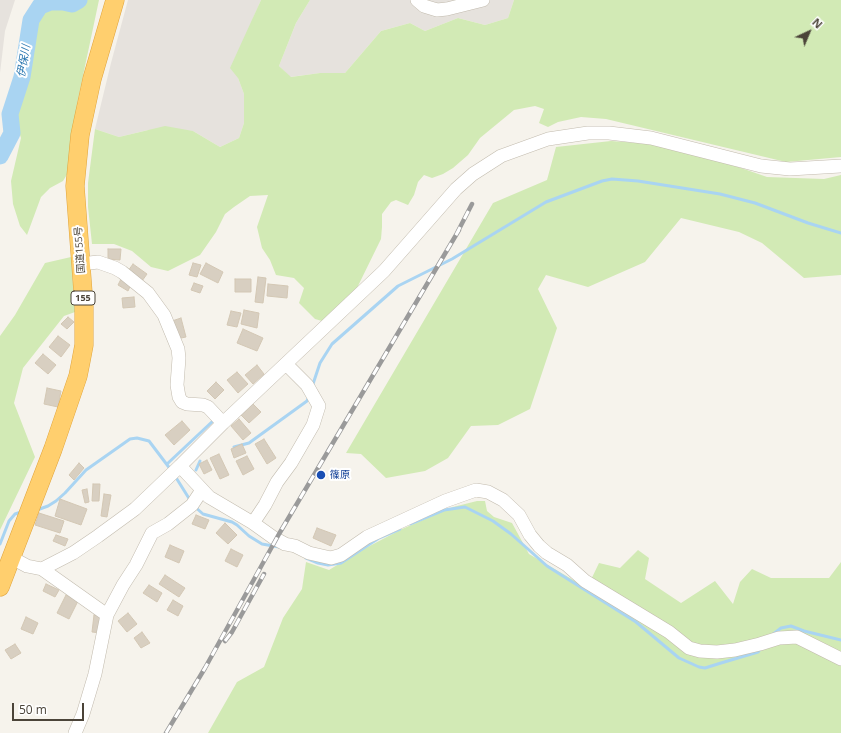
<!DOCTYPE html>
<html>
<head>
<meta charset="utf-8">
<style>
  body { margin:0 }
  #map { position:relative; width:841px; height:733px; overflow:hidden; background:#f6f3ec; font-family:"Open Sans",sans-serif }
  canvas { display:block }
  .north { position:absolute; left:789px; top:12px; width:40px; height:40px; -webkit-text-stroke:3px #fff; paint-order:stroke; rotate:44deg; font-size:11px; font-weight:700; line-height:16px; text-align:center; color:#4b4439 }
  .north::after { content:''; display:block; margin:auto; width:14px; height:18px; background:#4b4439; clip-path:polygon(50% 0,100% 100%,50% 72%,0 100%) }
  .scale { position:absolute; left:12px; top:703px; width:72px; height:18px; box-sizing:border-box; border:2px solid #4b4439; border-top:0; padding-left:5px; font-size:12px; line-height:14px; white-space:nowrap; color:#4b4439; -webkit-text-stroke:3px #fff; paint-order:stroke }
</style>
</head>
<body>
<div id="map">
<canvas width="841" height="733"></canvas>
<div class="north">N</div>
<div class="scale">50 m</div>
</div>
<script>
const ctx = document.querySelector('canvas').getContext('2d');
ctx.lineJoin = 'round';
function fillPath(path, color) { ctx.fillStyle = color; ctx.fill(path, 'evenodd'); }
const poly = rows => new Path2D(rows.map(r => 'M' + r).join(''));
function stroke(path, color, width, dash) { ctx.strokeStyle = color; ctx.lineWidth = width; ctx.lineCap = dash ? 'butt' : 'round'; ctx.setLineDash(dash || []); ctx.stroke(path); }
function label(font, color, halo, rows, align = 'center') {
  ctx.font = font + ' "Open Sans","Noto Sans JP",sans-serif'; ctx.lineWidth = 4; ctx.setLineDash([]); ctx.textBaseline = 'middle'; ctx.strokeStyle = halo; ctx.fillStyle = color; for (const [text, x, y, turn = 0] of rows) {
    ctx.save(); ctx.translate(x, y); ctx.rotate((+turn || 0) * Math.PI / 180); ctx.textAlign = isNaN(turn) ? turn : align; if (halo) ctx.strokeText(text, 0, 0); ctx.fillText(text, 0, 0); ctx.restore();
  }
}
fillPath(poly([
  [0,0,15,0,5,31,0,73],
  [128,0,261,0,254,16,238,78,244,94,244,123,239,138,220,147,193,131,148,130,119,137,95,129,111,63],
  [310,0,514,0,508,18,485,25,458,18,425,31,410,23,381,31,345,73,320,73,290,77,279,66,296,23]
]), '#e6e2dd');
fillPath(poly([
  [85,0,99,0,77,104,71,168,63,181,50,188,41,197,27,235,20,226,13,204,11,181,21,138,14,117,22,91,30,57,34,32,37,19,44,9,51,6,62,5,70,7,83,3],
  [261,0,310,0,296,23,279,66,291,77,320,73,345,73,381,31,410,23,425,31,458,18,485,25,508,18,514,0,841,0,841,157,786,162,606,119,581,117,558,122,548,127,539,123,544,109,535,106,514,110,480,138,468,155,453,168,443,174,432,178,424,175,418,182,414,195,408,205,396,200,391,202,382,214,382,227,381,239,357,288,322,321,315,319,299,303,304,288,294,278,276,275,270,260,262,248,257,227,268,195,250,196,234,207,225,214,216,232,200,255,168,271,151,267,132,251,114,244,92,244,88,207,88,183,95,129,119,137,165,126,193,131,220,147,239,138,244,123,244,94,238,78,230,68],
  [611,141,653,144,724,162,767,177,824,179,841,175,841,275,804,278,762,243,739,232,681,218,645,262,588,287,546,275,538,289,557,328,530,409,498,425,471,426,448,458,425,471,386,478,361,454,346,453,493,203,547,180,556,147],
  [71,257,75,312,64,316,23,368,14,403,35,457,0,530,0,336,15,315,45,263],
  [477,501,485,501,487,511,494,517,512,523,529,554,587,588,599,563,620,568,638,550,649,558,645,579,681,603,715,581,733,604,740,582,752,569,771,578,829,578,841,562,841,733,208,733,237,682,264,667,283,618,302,589,306,562,329,570,362,550,402,529,453,507]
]), '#d2eab5');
stroke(poly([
  [42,5,46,0],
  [312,387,320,363,332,344,398,286,452,259,546,202,602,181,612,179,638,181,720,194,755,203,808,223,841,233],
  [234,447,249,443,307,401,309,396],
  [167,464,215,419],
  [196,470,200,461],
  [175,476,190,500],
  [194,506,203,514,232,522,237,525,249,536,262,544,279,547],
  [37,510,48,506,56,501,65,493,86,470,130,439,137,438,149,441,171,470],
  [410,524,444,510,465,507,493,521,511,534,547,566,636,622,679,658,699,667,705,668,721,663,758,652,761,648],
  [0,544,9,521,15,514,21,512],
  [306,558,318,563,328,565,341,563,379,538,400,529],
  [772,635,781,628,791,626,804,631,841,640]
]), '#a9d4f2', 3);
stroke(poly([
  [0,156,12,133,10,114,22,77,31,20,40,6,50,2,63,2,72,4,79,0]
]), '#a9d4f2', 17);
const building = poly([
  [108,249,121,249,120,260,108,259,108,249],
  [193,263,201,265,197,277,189,275,193,263],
  [206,263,223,272,218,283,200,274,206,263],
  [133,264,147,274,142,281,128,271,133,264],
  [122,277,132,282,128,291,118,285,122,277],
  [258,277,266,278,263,303,255,302,258,277],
  [235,279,251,279,251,292,235,292,235,279],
  [194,283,203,286,200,293,191,290,194,283],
  [268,284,288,286,287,298,267,296,268,284],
  [134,297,135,307,123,308,122,298,134,297],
  [244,310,259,313,257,328,241,324,244,310],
  [231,311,241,313,237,327,227,325,231,311],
  [68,317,74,322,67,329,61,324,68,317],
  [181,318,186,337,176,339,172,321,181,318],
  [243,329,263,338,257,351,237,343,243,329],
  [58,336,70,345,61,357,49,347,58,336],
  [43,354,56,365,48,374,35,363,43,354],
  [257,365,264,374,253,384,245,375,257,365],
  [237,372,248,384,238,393,227,380,237,372],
  [216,382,224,390,215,399,207,391,216,382],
  [47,388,61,391,58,407,44,404,47,388],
  [253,404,261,412,249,423,241,415,253,404],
  [239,419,251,433,243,440,231,426,239,419],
  [182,421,190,430,174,445,165,435,182,421],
  [264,439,276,458,267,464,255,444,264,439],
  [242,444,246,453,234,458,231,449,242,444],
  [219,454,229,475,220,479,210,458,219,454],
  [247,456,254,469,243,475,236,461,247,456],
  [207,460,212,470,204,474,199,464,207,460],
  [79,463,84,468,74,480,69,475,79,463],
  [93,484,100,484,99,501,92,501,93,484],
  [87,489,89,502,85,503,82,490,87,489],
  [104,494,111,495,107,517,101,516,104,494],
  [60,499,87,509,81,525,55,516,60,499],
  [39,513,64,521,60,533,35,525,39,513],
  [196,515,209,520,205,529,192,524,196,515],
  [225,523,237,535,228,544,216,533,225,523],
  [317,528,336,535,331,546,313,538,317,528],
  [56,535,68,539,65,546,53,541,56,535],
  [170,545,184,551,179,563,165,557,170,545],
  [231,549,243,555,237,567,225,561,231,549],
  [165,575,185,588,179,597,159,584,165,575],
  [46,584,59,590,55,597,43,591,46,584],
  [149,585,162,593,157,602,143,593,149,585],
  [66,595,78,601,69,619,57,613,66,595],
  [173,600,183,606,178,616,167,610,173,600],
  [128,613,137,624,127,632,118,621,128,613],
  [94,615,102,616,101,633,92,632,94,615],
  [26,617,38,623,33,634,21,629,26,617],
  [142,632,150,643,141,648,134,638,142,632],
  [15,644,21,653,11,659,5,650,15,644]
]);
fillPath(building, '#d8cfc1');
stroke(building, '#d3c7b4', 1);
const minor = poly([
  [417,0,424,6,437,10,447,9,483,0],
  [81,264,98,262,115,268,122,272,148,293,164,315,178,349,179,358,177,385,179,397,182,402,187,404,203,405,208,407,223,423],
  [180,466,209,497,253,523,274,538,285,544,295,546,309,553,331,558,341,555,367,537,445,501,476,490,488,492,503,500,519,515,530,535,539,546,547,553,567,565,585,581,669,632,689,648,700,651,717,652,735,650,760,644,779,638,797,637,841,659],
  [253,523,265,505,277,482,291,463,313,425,319,406,307,385,286,364],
  [12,558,27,566,42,569,107,615],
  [42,569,73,553,98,536,135,509,180,466,223,423,384,271,456,189,473,174,501,156,548,139,588,133,609,133,651,138,761,166,790,169,841,166],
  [75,733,83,714,95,674,107,615,123,585,136,565,152,533,168,524,192,505,202,490]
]);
const highway = poly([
  [0,587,53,449,78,376,81,361,84,345,84,306,75,186,80,135,92,79,115,0]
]);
stroke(minor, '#c2bbae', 14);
stroke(highway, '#e0a43c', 19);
stroke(minor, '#fff', 13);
stroke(highway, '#ffcf6e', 18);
const rail = poly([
  [456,235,472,204],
  [225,641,232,632,264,574],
  [166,733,205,668,279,534,459,230]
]);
stroke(rail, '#9a9a9a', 4.5);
stroke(rail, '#fff', 3, [9]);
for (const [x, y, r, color] of [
  [321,475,5,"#1a4fb4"]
]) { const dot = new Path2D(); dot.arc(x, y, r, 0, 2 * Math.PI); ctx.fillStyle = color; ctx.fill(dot); stroke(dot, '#fff', 1.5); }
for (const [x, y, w] of [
  [83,298,24]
]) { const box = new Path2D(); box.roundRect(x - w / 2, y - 7, w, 14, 3); ctx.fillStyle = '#fff'; ctx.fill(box); stroke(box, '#4b4439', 1); }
label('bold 9px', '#4b4439', null, [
  ["155",83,298]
]);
label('10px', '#4b4439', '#fff', [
  ["国道155号",80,250,-94]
]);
label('10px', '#164399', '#fff', [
  ["篠原",330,475]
], 'left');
label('italic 11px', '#2e7ab2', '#fff', [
  ["伊保川",24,61,-80]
]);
</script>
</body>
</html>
